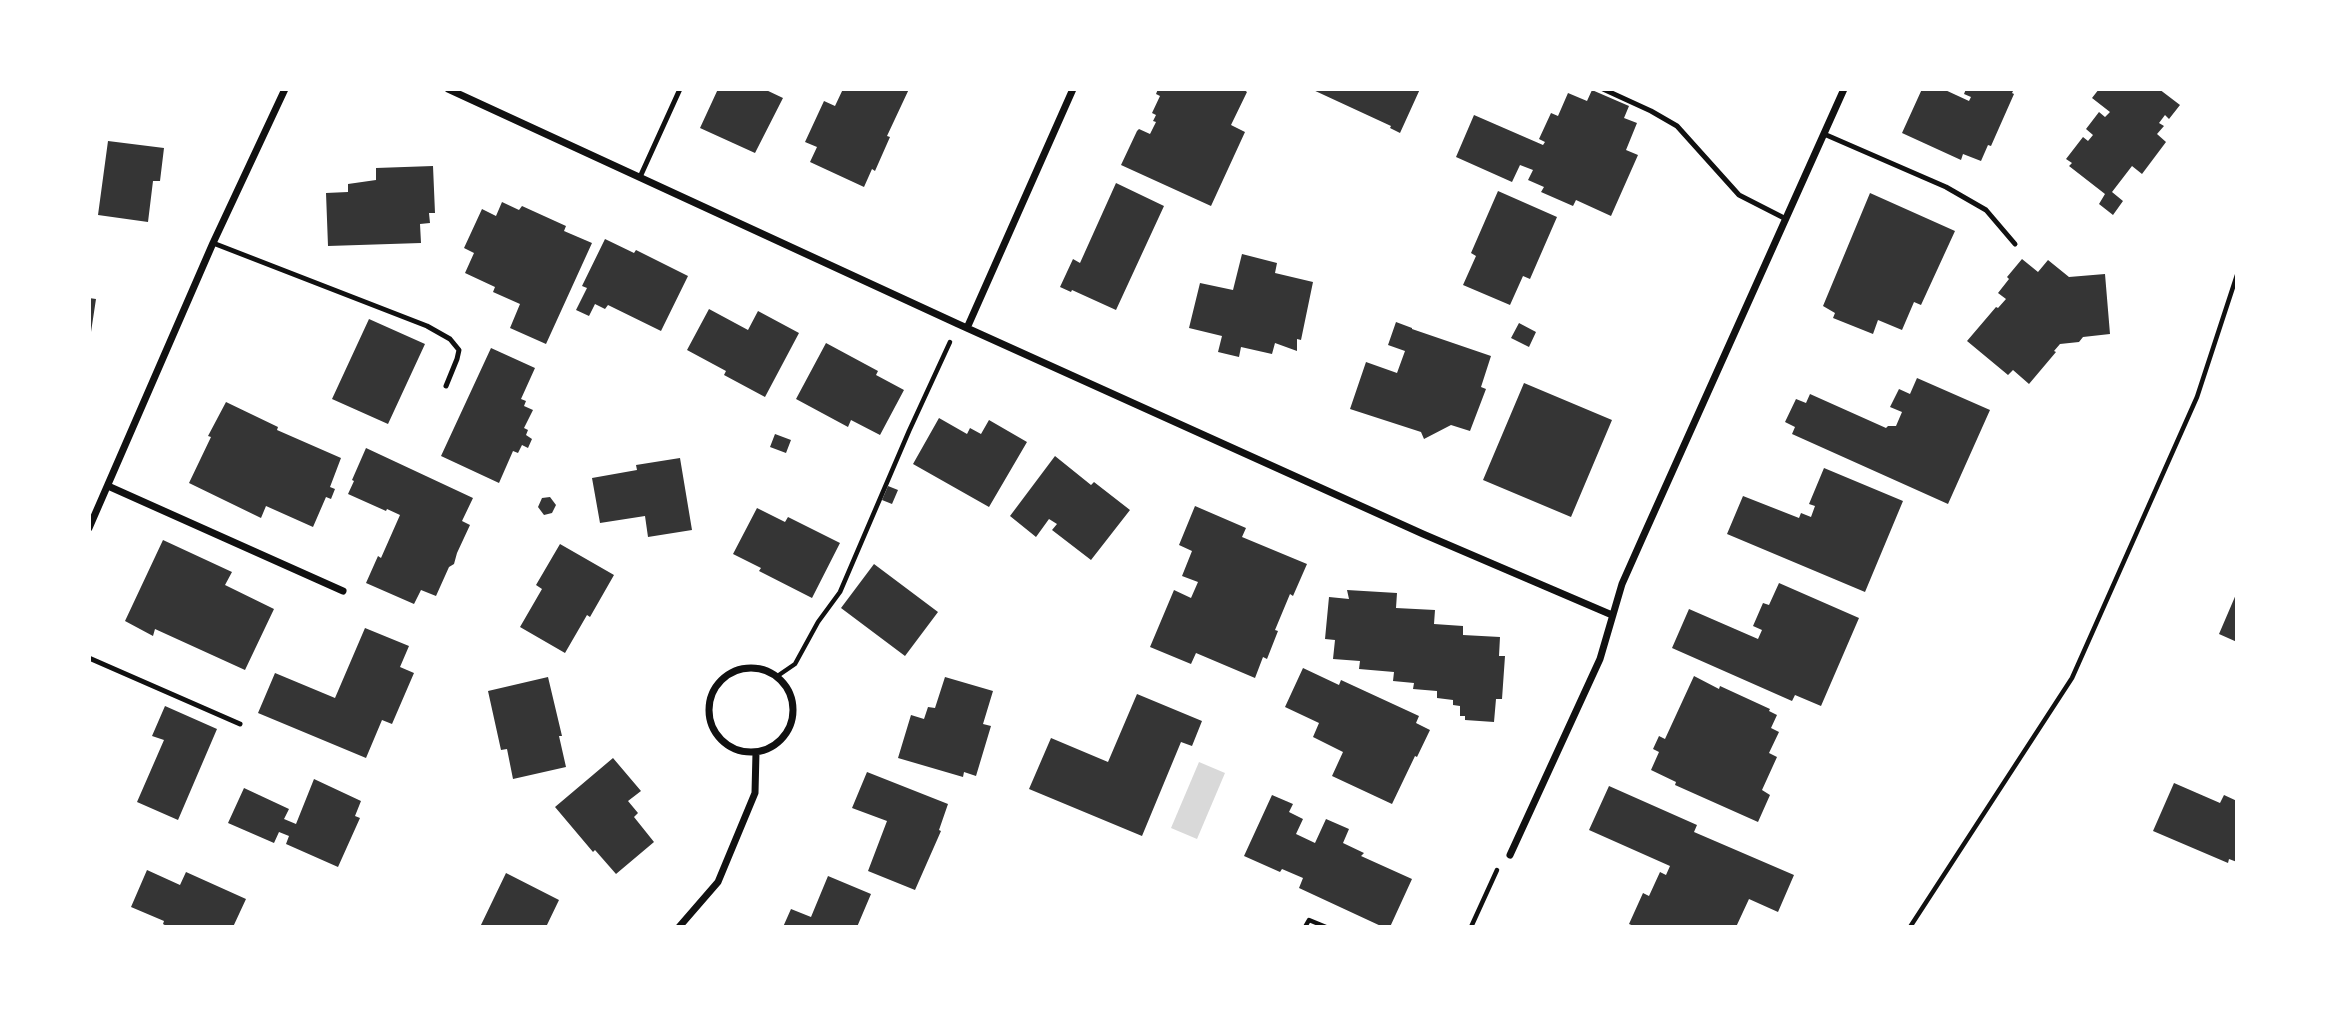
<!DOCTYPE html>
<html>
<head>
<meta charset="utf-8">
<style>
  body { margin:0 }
  #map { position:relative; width:2326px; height:1016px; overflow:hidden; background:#fff; font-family:"Asap Condensed",sans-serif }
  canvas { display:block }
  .frame { position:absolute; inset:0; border:91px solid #fff; pointer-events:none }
</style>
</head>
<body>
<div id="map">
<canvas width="2326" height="1016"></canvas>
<div class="frame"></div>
</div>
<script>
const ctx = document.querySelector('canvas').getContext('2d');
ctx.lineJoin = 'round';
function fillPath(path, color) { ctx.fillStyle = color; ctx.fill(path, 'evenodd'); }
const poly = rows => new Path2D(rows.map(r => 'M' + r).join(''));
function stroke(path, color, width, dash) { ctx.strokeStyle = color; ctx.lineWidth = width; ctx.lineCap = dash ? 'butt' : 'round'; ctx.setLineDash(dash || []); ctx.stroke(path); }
fillPath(poly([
  [1199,762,1225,773,1197,839,1171,828]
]), '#d9d9d9');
fillPath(poly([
  [718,89,764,89,783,98,755,153,700,128],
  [843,89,909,89,887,136,890,137,875,171,872,169,864,187,810,162,817,147,805,142,824,101,835,106],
  [1158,89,1243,89,1247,92,1231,125,1245,132,1211,206,1121,165,1137,131,1139,129,1150,134,1156,122,1153,121,1156,115,1152,113,1160,96,1156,94],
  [1311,89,1420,89,1400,133,1390,128,1391,126],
  [1922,89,1943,89,1969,101,1971,97,1964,94,1966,89,2014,89,2012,93,2014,94,1991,146,1988,145,1981,161,1963,154,1961,160,1902,133],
  [2099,89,2159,89,2180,105,2169,119,2165,115,2159,123,2164,126,2157,134,2166,142,2142,174,2132,166,2112,192,2123,201,2113,215,2099,204,2105,194,2069,166,2072,163,2066,159,2083,137,2088,141,2093,135,2086,129,2099,112,2105,117,2110,112,2092,98],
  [1592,90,1629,106,1624,118,1637,123,1626,150,1638,155,1611,216,1576,200,1573,206,1541,192,1544,187,1528,180,1533,170,1520,165,1512,182,1456,157,1474,115,1543,145,1545,142,1539,139,1551,113,1558,116,1568,93,1587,101],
  [108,141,164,148,160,181,153,181,148,222,98,215],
  [433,166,435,213,429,213,430,223,420,224,421,243,328,246,326,193,348,192,348,184,376,180,376,168],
  [1116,183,1164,206,1116,310,1072,290,1071,292,1060,287,1073,259,1080,263],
  [1498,191,1557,217,1530,279,1523,276,1510,305,1463,285,1476,256,1471,253],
  [1870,193,1955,231,1921,305,1914,302,1902,330,1878,320,1873,334,1833,318,1835,313,1823,306],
  [502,202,519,210,522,206,566,226,564,231,592,243,546,344,510,328,520,304,493,292,495,287,465,273,474,253,464,248,482,209,496,216],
  [605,239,634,253,636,250,688,276,661,331,608,305,605,309,595,304,589,316,576,310,587,288,582,286],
  [1242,254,1277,263,1275,273,1313,282,1301,340,1297,339,1297,351,1275,343,1272,354,1241,347,1239,357,1218,352,1222,336,1189,328,1200,283,1233,290],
  [2022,259,2038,272,2048,260,2069,277,2105,274,2110,334,2083,337,2079,342,2060,344,2054,351,2056,352,2029,384,2013,370,2008,375,1967,341,1996,307,1998,308,2006,299,1998,293,2009,279,2007,277],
  [89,298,96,299,91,332,89,332],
  [709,309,748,330,758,311,799,333,765,397,724,375,726,371,687,350],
  [369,319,425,344,388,424,332,399],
  [1396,322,1412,328,1412,329,1491,356,1481,387,1486,389,1470,431,1451,425,1424,439,1421,432,1350,409,1366,362,1397,373,1405,351,1388,345],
  [1519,323,1536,332,1529,347,1511,338],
  [826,343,878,371,876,375,904,390,880,435,851,420,848,427,796,399],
  [491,348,535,368,521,399,526,401,524,406,533,410,524,428,528,430,526,435,532,439,528,448,522,445,518,453,513,451,499,483,441,456],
  [1917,378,1990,410,1948,504,1792,434,1795,427,1785,422,1796,399,1806,403,1810,394,1886,428,1888,426,1896,426,1902,412,1890,407,1899,389,1910,394],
  [1524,383,1612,420,1571,517,1483,480],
  [226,402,278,427,277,430,341,458,330,487,335,489,331,499,326,497,313,527,266,506,261,518,189,483,211,437,208,436],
  [939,418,967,434,970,428,981,434,989,420,1027,442,989,507,913,464],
  [775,434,791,440,786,453,770,447],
  [366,448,473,498,462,521,470,525,457,553,454,564,449,567,436,596,421,590,414,604,366,583,378,556,381,558,400,515,387,509,386,511,348,494,354,481,352,480],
  [1055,456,1091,485,1094,482,1130,510,1091,560,1052,530,1057,524,1049,519,1036,537,1010,516],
  [680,458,692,530,648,537,645,516,600,523,592,478,637,470,636,465],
  [1824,468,1903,501,1865,592,1727,534,1743,496,1799,518,1801,513,1811,517,1815,506,1809,504],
  [888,486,898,490,892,504,882,500],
  [550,497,556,505,552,513,544,515,538,507,542,498],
  [1195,506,1246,528,1242,537,1307,564,1293,596,1290,594,1275,630,1278,631,1267,659,1263,657,1255,678,1196,653,1191,664,1150,647,1174,590,1191,598,1198,582,1182,576,1192,551,1179,545],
  [757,508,785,522,788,517,840,543,812,598,759,571,761,568,733,554],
  [163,540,232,572,225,585,274,609,245,670,155,629,153,636,125,621],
  [560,544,614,575,590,617,587,615,565,653,520,627,542,589,536,585],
  [874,564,938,612,905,656,841,608],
  [1779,583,1859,618,1821,706,1795,695,1792,701,1672,648,1689,609,1758,639,1762,630,1753,626,1763,603,1769,605],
  [1347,590,1397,593,1396,608,1435,610,1434,624,1463,626,1463,635,1500,637,1499,656,1505,656,1502,699,1496,699,1494,722,1465,720,1465,716,1460,716,1460,706,1453,705,1453,700,1437,698,1437,691,1413,689,1414,683,1393,681,1394,672,1359,669,1360,661,1333,659,1335,640,1325,639,1329,597,1349,599],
  [2237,592,2237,642,2219,634],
  [365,628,409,646,400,667,414,673,392,724,382,720,366,758,258,713,275,673,335,698],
  [1303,668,1339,685,1341,680,1419,716,1416,723,1430,730,1417,757,1415,756,1392,804,1332,776,1343,752,1313,737,1319,723,1285,707],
  [1694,676,1719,689,1720,686,1770,709,1769,711,1777,715,1771,728,1779,732,1769,753,1777,757,1762,790,1770,795,1758,822,1675,785,1676,782,1651,770,1659,752,1653,749,1659,736,1665,739],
  [548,677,562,736,559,736,566,767,513,779,507,749,501,750,488,691],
  [945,677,993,691,983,724,991,726,976,776,964,772,963,777,898,758,911,715,924,719,928,707,935,708],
  [1137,694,1202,721,1192,746,1181,742,1142,836,1029,789,1051,738,1108,762],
  [165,706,217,729,178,820,137,802,164,740,152,736],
  [613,758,641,791,628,801,638,813,634,817,654,842,616,874,595,850,593,852,555,807],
  [867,772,948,804,939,830,941,831,915,890,868,871,887,821,852,808],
  [314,779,361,801,355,816,360,818,338,867,286,844,289,836,279,832,274,843,228,823,244,788,289,809,284,819,296,824],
  [2174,783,2220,803,2224,795,2237,801,2237,862,2229,859,2228,863,2153,831],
  [1609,786,1697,825,1694,832,1794,875,1778,912,1749,899,1736,927,1636,927,1629,924,1643,893,1649,896,1660,872,1666,875,1670,866,1589,830],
  [1272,795,1293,804,1289,812,1303,819,1296,834,1315,843,1326,819,1349,829,1343,843,1364,853,1361,856,1412,879,1390,927,1383,927,1299,888,1303,878,1282,869,1280,872,1244,856],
  [147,870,180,885,186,872,246,899,233,927,168,927,163,924,164,921,131,907],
  [506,873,559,900,546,927,480,927],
  [828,876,871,894,857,927,783,927,791,909,811,917]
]), '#353535');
stroke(poly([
  [776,677,795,664,818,622,840,592,909,431,950,342],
  [1305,927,1309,920,1326,927],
  [1471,927,1497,870],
  [1910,927,2072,678,2197,397,2237,275]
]), '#111', 4.5);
stroke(poly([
  [1603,89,1651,111,1677,126,1739,195,1786,219],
  [1824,134,1946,187,1986,210,2015,244],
  [640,177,680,89],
  [213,243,427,326,450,339,459,350,457,359,446,386],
  [89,658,240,724]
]), '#111', 5);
stroke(poly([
  [448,89,958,324,1423,534,1612,615],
  [967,328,1073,89],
  [108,486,343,591],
  [89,528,213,243,285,89],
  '709 710a42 42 0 1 1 84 0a42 42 0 1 1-84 0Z',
  [1510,855,1600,659,1622,584,1642,539,1844,89],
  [679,927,718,882,755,793,756,752]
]), '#111', 7);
</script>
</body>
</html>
